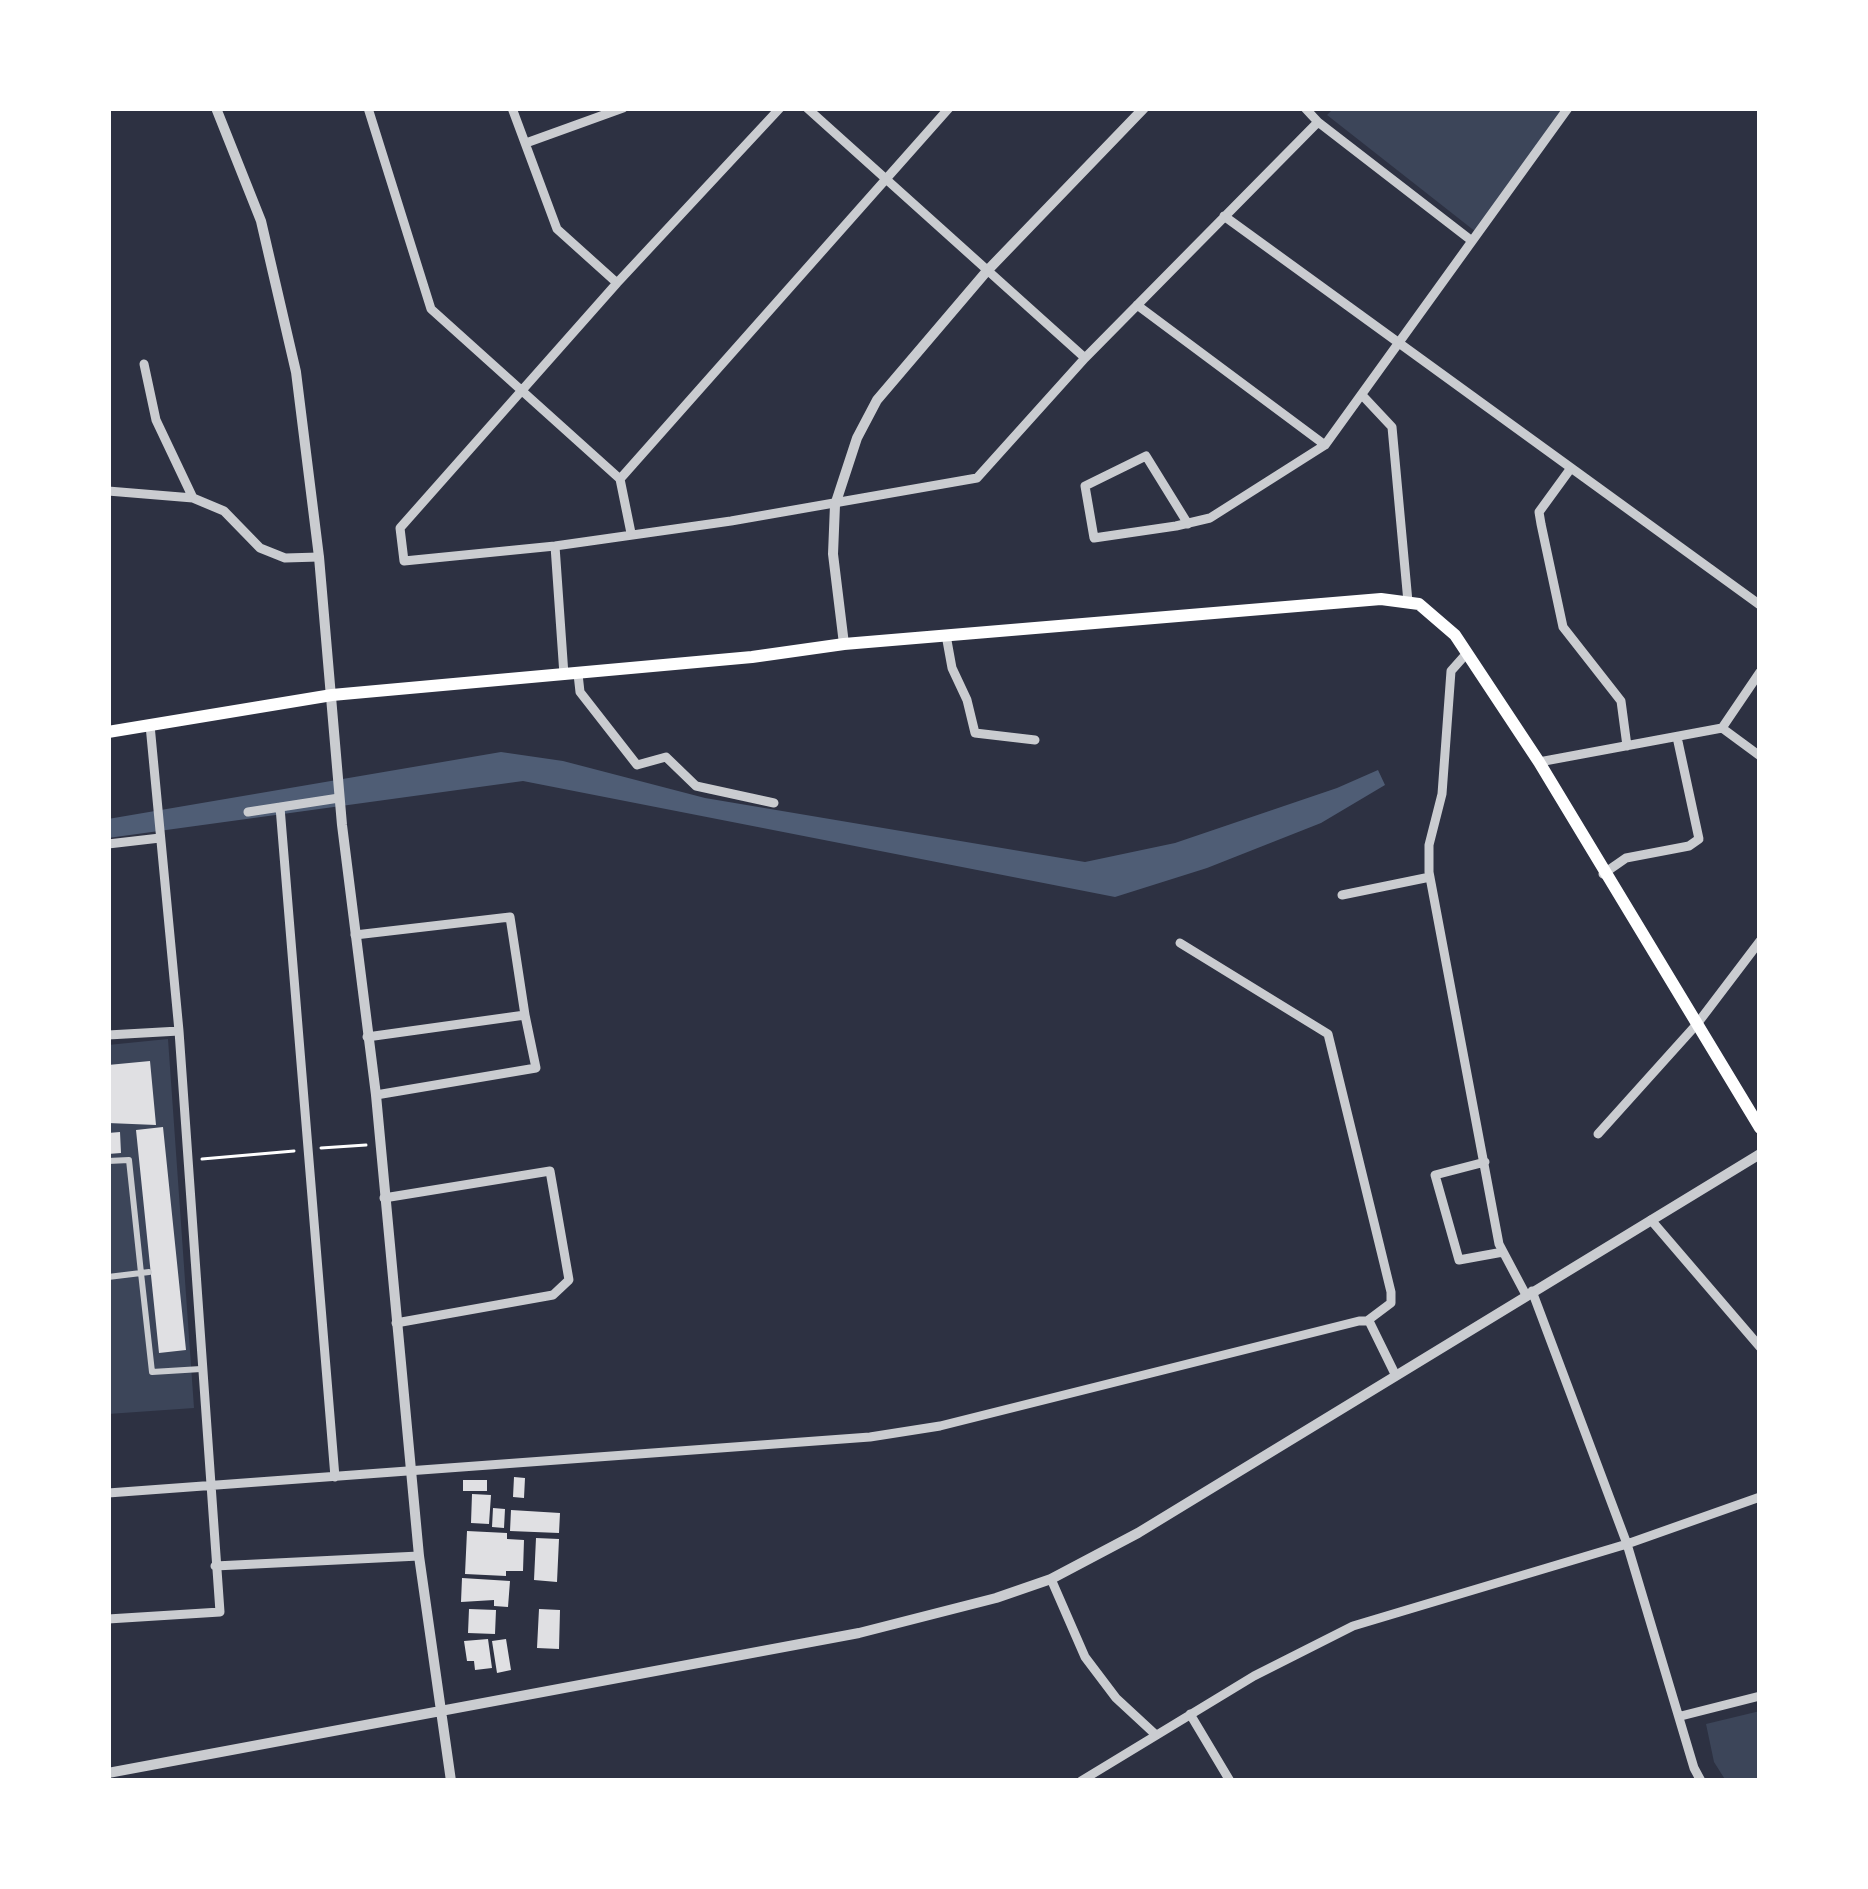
<!DOCTYPE html>
<html>
<head>
<meta charset="utf-8">
<style>
  body { margin:0 }
  #map { position:relative; width:1868px; height:1889px; overflow:hidden; background:#2d3142; font-family:"Public Sans",sans-serif }
  canvas { display:block }
  .frame { position:absolute; inset:0; border:111px solid #fff; pointer-events:none }
</style>
</head>
<body>
<div id="map">
<canvas width="1868" height="1889"></canvas>
<div class="frame"></div>
</div>
<script>
const ctx = document.querySelector('canvas').getContext('2d');
ctx.lineJoin = 'round';
function fillPath(path, color) { ctx.fillStyle = color; ctx.fill(path, 'evenodd'); }
const poly = rows => new Path2D(rows.map(r => 'M' + r).join(''));
function stroke(path, color, width, dash) { ctx.strokeStyle = color; ctx.lineWidth = width; ctx.lineCap = dash ? 'butt' : 'round'; ctx.setLineDash(dash || []); ctx.stroke(path); }
fillPath(poly([
  [1334,108,1565,108,1476,232,1327,115],
  [168,1039,194,1408,108,1414,108,1045],
  [1760,1711,1760,1781,1726,1781,1714,1762,1706,1724]
]), '#3c4559');
fillPath(poly([
  [501,752,563,761,705,798,1085,862,1175,843,1337,788,1378,770,1385,785,1321,823,1207,868,1115,897,523,781,108,838,108,819]
]), '#4f5d75');
fillPath(poly([
  [150,1061,156,1125,108,1123,108,1065],
  [163,1127,186,1350,159,1353,136,1130],
  [120,1132,121,1153,108,1154,108,1133],
  [514,1477,525,1478,524,1498,513,1497],
  [463,1480,487,1480,487,1491,463,1491],
  [472,1494,491,1495,489,1524,471,1523],
  [493,1508,505,1509,504,1528,492,1527],
  [511,1510,560,1513,559,1533,510,1531],
  [467,1531,507,1533,507,1539,524,1540,523,1571,506,1571,506,1576,465,1574],
  [536,1538,559,1539,557,1582,534,1580],
  [462,1578,510,1581,508,1607,494,1606,494,1600,461,1602],
  [469,1609,496,1610,495,1634,468,1633],
  [539,1609,560,1610,559,1649,537,1648],
  [488,1639,492,1668,475,1670,474,1661,467,1661,464,1641],
  [506,1639,511,1670,497,1673,492,1641]
]), '#e0e0e3');
stroke(poly([
  [321,1148,366,1145],
  [202,1159,294,1151]
]), '#fff', 3);
stroke(poly([
  [108,1161,129,1160,141,1273,149,1272],
  [108,1277,141,1273,152,1372,201,1369]
]), '#caccd0', 6);
stroke(poly([
  [368,108,431,309,620,479,631,533],
  [512,108,557,229,617,283],
  [780,108,617,283,400,528,404,561,555,546,731,521,977,478,1085,358,1318,122],
  [807,108,1085,358],
  [1305,108,1318,122,1472,241],
  [526,143,623,108],
  [1224,216,1760,605],
  [1137,305,1325,445],
  [144,364,156,420,193,498,224,511,260,548,285,558,319,557],
  [1362,395,1392,427,1408,602],
  [1571,468,1539,512,1541,524,1563,627,1621,701,1627,746],
  [620,479,949,108],
  [108,491,193,498],
  [1188,524,1146,456,1085,486,1094,538,1176,526,1210,518,1325,445,1568,108],
  [555,546,564,675],
  [946,635,952,668,967,700,975,733,1035,740],
  [1467,653,1451,671,1442,794,1429,845,1429,872,1499,1244,1526,1295],
  [578,674,580,692,637,765,666,757,696,786,774,803],
  [1722,728,1760,756],
  [1539,762,1722,728,1760,672],
  [280,807,335,1477],
  [248,812,339,798],
  [108,844,160,838],
  [1603,874,1626,858,1689,846,1699,839,1677,737],
  [1342,895,1430,877],
  [355,935,510,917,525,1015,367,1037],
  [1180,943,1328,1034,1391,1292,1391,1303,1367,1321],
  [108,1035,179,1031],
  [376,1095,536,1068,525,1015],
  [1598,1134,1697,1024,1760,941],
  [1485,1162,1435,1175,1459,1260,1503,1252],
  [384,1198,550,1171,569,1280,553,1295,396,1323],
  [1651,1220,1760,1347],
  [1532,1291,1627,1544,1694,1768,1701,1781],
  [108,1493,870,1437,940,1426,1359,1321,1369,1321,1395,1374],
  [215,1566,419,1556],
  [1051,1579,1085,1657,1116,1698,1156,1735],
  [108,1619,220,1612,179,1031,150,725],
  [1190,1714,1230,1781],
  [1681,1716,1760,1696],
  [1081,1781,1254,1676,1353,1626,1627,1544,1760,1497]
]), '#caccd0', 9);
stroke(poly([
  [216,108,261,221,296,372,319,557,342,825,376,1095,419,1556,451,1781],
  [844,644,833,554,835,505,857,438,877,400,986,272,1144,108],
  [108,1773,859,1633,996,1598,1051,1579,1138,1533,1760,1154]
]), '#caccd0', 10);
stroke(poly([
  [108,732,332,695,752,657,844,644,1381,599,1419,604,1455,635,1539,762,1760,1128]
]), '#fff', 12);
</script>
</body>
</html>
